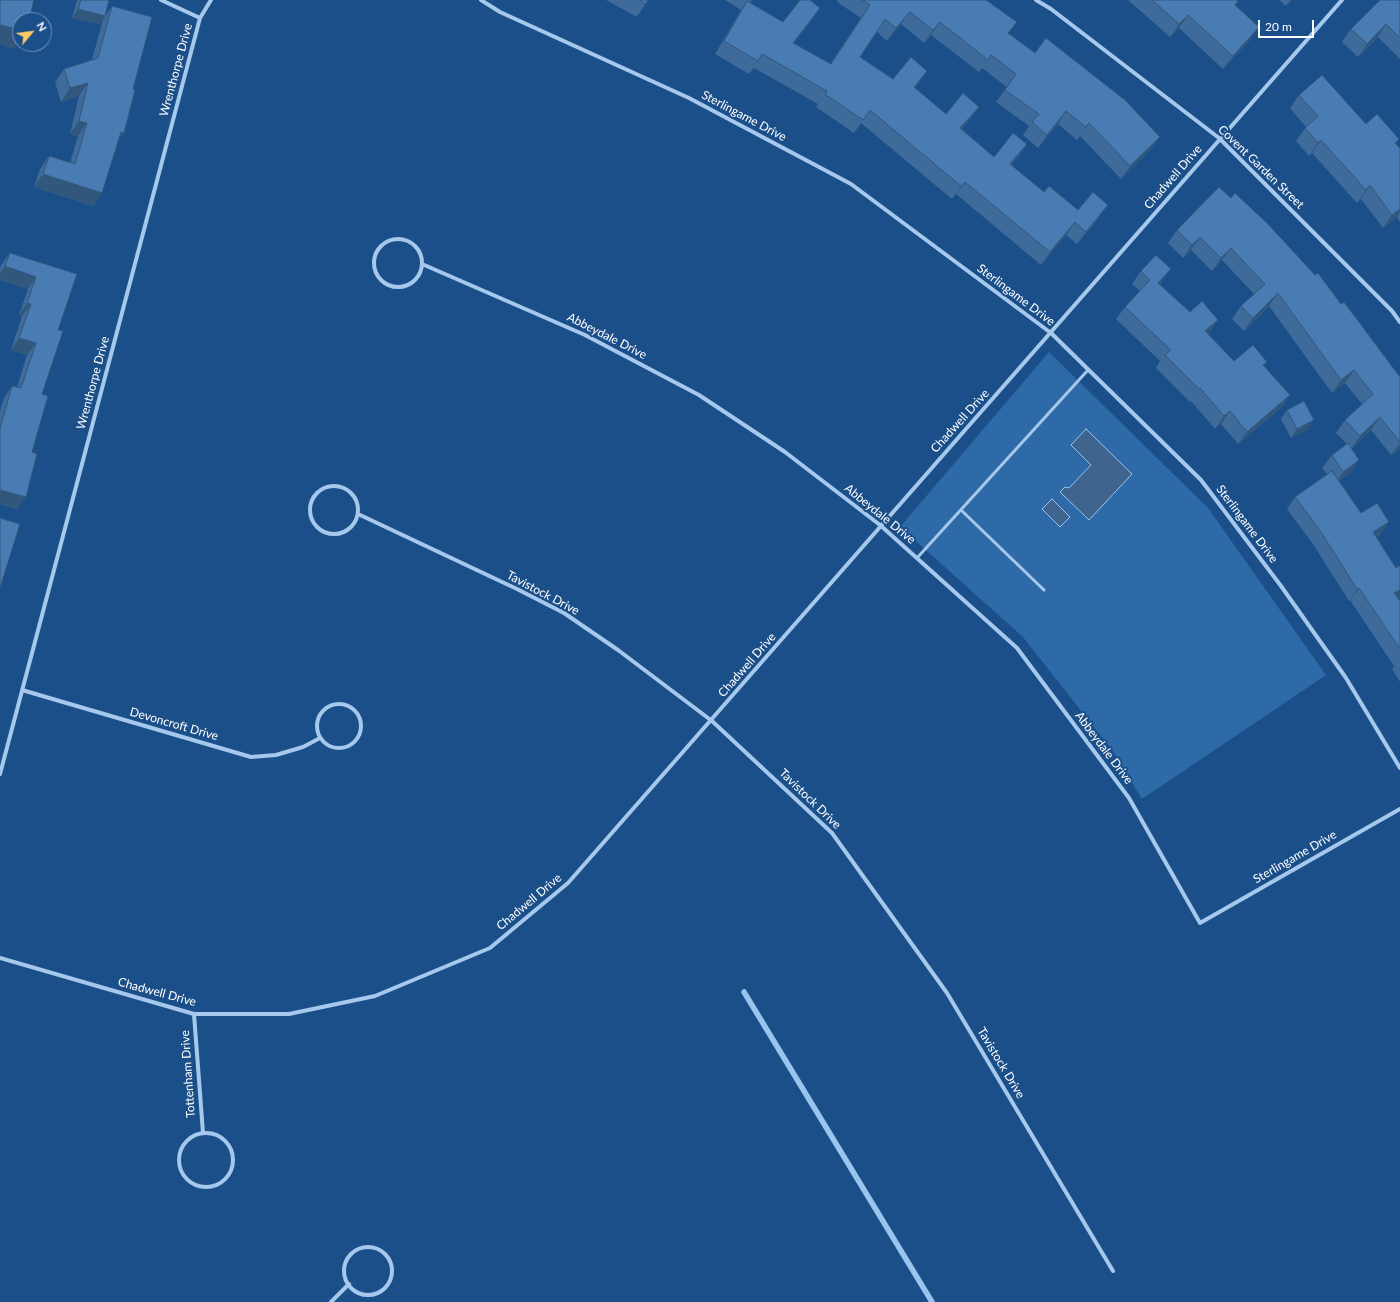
<!DOCTYPE html>
<html>
<head>
<meta charset="utf-8">
<style>
  body { margin:0 }
  #map { position:relative; width:1400px; height:1302px; overflow:hidden; background:#1b4f89; font-family:Lato,sans-serif }
  canvas { display:block }
  .north { position:absolute; left:12px; top:12px; width:40px; height:40px; box-sizing:border-box; background:#1b4f89; border:1px solid #7695b8; border-radius:50%; rotate:61deg; font-size:11px; font-weight:700; line-height:16px; text-align:center; color:#fff }
  .north::after { content:''; display:block; margin:auto; width:14px; height:18px; background:#fdcb62; clip-path:polygon(50% 0,100% 100%,50% 72%,0 100%) }
  .scale { position:absolute; left:1258px; top:20px; width:56px; height:18px; box-sizing:border-box; border:2px solid #fff; border-top:0; padding-left:5px; font-size:12px; line-height:14px; white-space:nowrap; color:#fff; -webkit-text-stroke:3px #1b4f89; paint-order:stroke }
</style>
</head>
<body>
<div id="map">
<canvas width="1400" height="1302"></canvas>
<div class="north">N</div>
<div class="scale">20 m</div>
</div>
<script>
const ctx = document.querySelector('canvas').getContext('2d');
ctx.lineJoin = 'round';
function fillPath(path, color) { ctx.fillStyle = color; ctx.fill(path, 'evenodd'); }
const poly = rows => new Path2D(rows.map(r => 'M' + r).join(''));
function stroke(path, color, width, dash) { ctx.strokeStyle = color; ctx.lineWidth = width; ctx.lineCap = dash ? 'butt' : 'round'; ctx.setLineDash(dash || []); ctx.stroke(path); }
function label(font, color, halo, rows, align = 'center') {
  ctx.font = font + ' Lato,sans-serif'; ctx.lineWidth = 4; ctx.setLineDash([]); ctx.textBaseline = 'middle'; ctx.strokeStyle = halo; ctx.fillStyle = color; for (const [text, x, y, turn = 0] of rows) {
    ctx.save(); ctx.translate(x, y); ctx.rotate((+turn || 0) * Math.PI / 180); ctx.textAlign = isNaN(turn) ? turn : align; if (halo) ctx.strokeText(text, 0, 0); ctx.fillText(text, 0, 0); ctx.restore();
  }
}
fillPath(poly([
  [1049,352,1208,508,1326,675,1142,799,1112,750,1023,637,900,527]
]), '#2e6aa7');
const water = poly([
  [1086,429,1132,474,1089,520,1060,492,1065,487,1069,488,1091,465,1071,445,1086,429],
  [1052,499,1070,517,1060,527,1042,509,1052,499]
]);
fillPath(water, '#3f658f');
stroke(water, '#98c4ee', 1);
stroke(poly([
  [744,992,932,1302]
]), '#98c4ee', 5.5);
stroke(poly([
  [961,510,1044,590],
  [917,558,1088,370]
]), '#a5c8ec', 3);
stroke(poly([
  [161,0,200,18],
  [481,0,500,12,689,98,851,184,1051,333,1201,480,1281,586,1346,678,1400,768],
  [1036,0,1051,9,1219,138,1392,311,1400,322],
  '374 263a24 24 0 1 1 48 0a24 24 0 1 1-48 0Z',
  [422,264,585,335,699,395,785,452,880,525,1017,648,1129,798,1200,923,1400,809],
  '310 510a24 24 0 1 1 48 0a24 24 0 1 1-48 0Z',
  [358,514,517,589,564,613,618,650,712,721,832,833,947,993,1113,1271],
  [22,690,251,757,276,755,303,747,320,738],
  '317 726a22 22 0 1 1 44 0a22 22 0 1 1-44 0Z',
  [0,774,200,18,211,0],
  [0,958,194,1014,289,1014,375,996,490,948,568,883,1342,0],
  [194,1014,203,1133],
  '179 1160a27 27 0 1 1 54 0a27 27 0 1 1-54 0Z',
  '344 1271a24 24 0 1 1 48 0a24 24 0 1 1-48 0Z',
  [331,1302,349,1284]
]), '#a5c8ec', 4);
fillPath(poly([
  [77,0,109,0,105,16,99,24,72,18],
  [606,0,648,0,637,17],
  [725,0,752,0,750,3,783,22,820,8,811,21,794,43,830,64,861,18,837,2,838,0,986,0,1008,33,1151,149,1121,179,1080,136,1077,140,1058,124,1038,148,1023,135,1029,126,996,102,1007,87,982,68,979,72,931,35,924,43,901,24,887,41,877,32,860,57,893,79,927,71,915,88,946,114,979,107,970,119,962,129,994,157,1027,144,1018,157,1011,165,1044,192,1078,210,1099,218,1077,244,1066,235,1041,265,956,194,952,199,861,123,854,133,816,107,818,104,754,68,749,74,715,54,741,10],
  [1128,0,1237,0,1238,1,1235,6,1250,40,1223,69,1179,28,1170,37],
  [1279,0,1291,0,1286,6],
  [1400,0,1400,59,1378,37,1358,57,1342,42,1351,29],
  [112,6,118,141,102,193,93,206,34,187,40,169,49,156,70,163,78,136,70,134,79,96,61,102,55,82,64,69,92,60,103,19],
  [1299,95,1399,139,1396,143,1400,148,1400,222,1397,217,1383,228,1361,199,1357,203,1312,153,1309,156,1296,141,1306,127,1290,108],
  [1219,187,1341,304,1400,377,1400,449,1391,455,1371,430,1351,449,1359,460,1350,473,1339,481,1361,513,1381,534,1376,537,1396,568,1400,565,1400,597,1398,598,1400,601,1400,682,1392,669,1394,666,1350,600,1349,601,1313,544,1287,509,1295,497,1327,474,1322,468,1332,455,1347,444,1336,433,1345,420,1362,404,1345,383,1332,393,1269,306,1244,331,1232,319,1241,306,1254,294,1222,260,1212,271,1191,250,1183,258,1168,243,1177,230],
  [10,253,77,274,58,330,42,394,32,452,17,509,0,504,0,411,4,398,12,386,17,387,27,355,11,350,22,316,19,315,28,289,0,280,0,269,1,265],
  [1141,271,1162,282,1160,284,1190,312,1218,320,1208,334,1234,361,1264,366,1290,395,1281,408,1238,444,1221,424,1215,429,1191,401,1190,402,1156,368,1160,361,1116,319,1125,307,1140,291,1132,284],
  [1287,410,1308,429,1291,438,1281,419]
]), '#3e6b9a');
fillPath(poly([
  [820,8,811,21,784,55,793,43],
  [78,9,105,16,99,24,72,18],
  [910,12,901,24,887,41,896,28],
  [1188,15,1179,28,1170,37,1179,24],
  [940,22,931,35,924,43,933,30],
  [1386,24,1378,37,1358,57,1367,44],
  [0,25,20,30,20,41,14,49,0,45],
  [1259,27,1250,40,1223,69,1233,56],
  [927,71,918,83,905,100,914,87],
  [88,83,79,96,61,102,70,88],
  [979,107,970,119,952,141,960,128],
  [1066,111,1058,124,1038,148,1047,135],
  [79,121,87,123,78,136,70,134],
  [121,132,124,133,115,146],
  [1160,137,1151,149,1121,179,1130,166],
  [1321,140,1312,153,1309,156,1318,143],
  [1027,144,1018,157,1001,177,1010,164],
  [43,174,102,193,93,206,34,187],
  [965,182,956,194,952,199,961,186],
  [1370,185,1361,199,1357,203,1366,190],
  [1108,205,1099,218,1077,244,1086,232],
  [1400,209,1400,213,1397,217,1383,228,1392,215],
  [1075,222,1066,235,1041,265,1050,252],
  [1200,237,1191,250,1183,258,1192,245],
  [1231,248,1222,260,1212,271,1221,258],
  [5,266,36,277,28,289,0,280,0,274],
  [1171,269,1162,282,1149,295,1158,283],
  [1278,293,1269,306,1244,331,1253,318],
  [27,303,31,304,22,316,19,315],
  [1218,320,1210,332,1196,344,1205,331],
  [19,338,36,343,27,355,11,350],
  [1354,370,1345,383,1332,393,1341,380],
  [1290,395,1281,408,1238,444,1247,432],
  [1230,411,1221,424,1215,429,1224,416],
  [1380,417,1371,430,1351,449,1360,436],
  [1314,420,1308,429,1291,438,1297,429],
  [1400,443,1400,449,1391,455],
  [1359,460,1350,473,1334,485,1343,472],
  [0,490,26,497,17,509,0,504],
  [1389,522,1381,534,1365,544,1373,532],
  [1359,588,1350,600,1349,601,1357,589],
  [1400,590,1400,597,1386,605,1394,593]
]), '#32577d');
const building = poly([
  [0,0,34,0,29,20,20,20,20,30,0,25,0,0],
  [81,0,109,0,105,16,78,9,81,0],
  [639,0,648,0,646,4,639,0],
  [800,0,810,0,820,8,793,43,831,64,870,5,862,0,986,0,1017,22,1008,33,1035,53,1046,38,1125,100,1160,137,1130,166,1089,123,1086,127,1066,111,1047,135,1032,122,1039,114,1005,90,1016,74,991,55,988,60,940,22,933,30,910,12,896,28,885,19,860,57,893,79,911,57,927,71,914,87,946,114,963,93,979,107,960,128,994,157,1013,133,1027,144,1010,164,1044,192,1049,186,1078,210,1093,192,1108,205,1086,232,1075,222,1050,252,965,182,961,186,870,110,863,120,825,94,827,91,762,54,758,61,724,41,747,1,783,22,800,0],
  [1152,0,1237,0,1238,1,1235,5,1259,27,1233,56,1188,15,1179,24,1152,0],
  [1380,0,1400,0,1400,38,1386,24,1367,44,1351,29,1380,0],
  [112,6,152,17,133,89,135,90,124,133,121,132,102,193,43,174,49,156,75,164,87,123,79,121,88,83,70,88,64,69,98,58,112,6],
  [1322,75,1366,124,1377,114,1399,139,1395,143,1400,148,1400,209,1392,215,1370,185,1366,190,1321,140,1318,143,1305,128,1318,116,1299,95,1322,75],
  [1219,187,1231,198,1235,193,1268,224,1315,275,1318,273,1341,304,1344,302,1400,377,1400,442,1380,417,1360,436,1345,420,1373,394,1354,370,1341,380,1278,293,1253,318,1241,306,1265,284,1231,248,1221,258,1200,237,1192,245,1177,230,1219,187],
  [10,253,77,274,58,330,63,331,42,394,48,396,32,452,37,454,26,497,0,490,0,429,12,386,21,388,36,343,19,338,31,304,27,303,36,277,5,266,10,253],
  [1156,255,1171,269,1158,283,1190,312,1202,301,1218,320,1205,331,1234,361,1253,345,1267,362,1263,365,1290,395,1247,432,1230,411,1224,416,1200,388,1199,389,1165,355,1171,350,1125,307,1150,280,1141,271,1156,255],
  [1304,401,1314,420,1297,429,1287,410,1304,401],
  [1348,443,1359,460,1343,472,1332,455,1348,443],
  [1332,471,1361,513,1377,503,1389,522,1373,532,1396,568,1400,565,1400,590,1394,593,1400,601,1400,649,1359,588,1357,589,1321,532,1295,497,1332,471],
  [0,518,20,524,0,588,0,518]
]);
fillPath(building, '#487cb3');
stroke(building, '#32577d', 1);
label('12px', '#fff', '#1b4f89', [
  ["Wrenthorpe Drive",176,70,-75],
  ["Sterlingame Drive",744,116,28],
  ["Covent Garden Street",1261,167,44],
  ["Chadwell Drive",1173,177,-49],
  ["Sterlingame Drive",1016,295,37],
  ["Abbeydale Drive",607,336,27],
  ["Wrenthorpe Drive",93,383,-75],
  ["Chadwell Drive",960,421,-48],
  ["Abbeydale Drive",880,514,39],
  ["Sterlingame Drive",1247,524,53],
  ["Tavistock Drive",543,593,28],
  ["Chadwell Drive",747,665,-49],
  ["Devoncroft Drive",174,724,16],
  ["Abbeydale Drive",1104,748,53],
  ["Tavistock Drive",810,799,44],
  ["Sterlingame Drive",1295,857,-30],
  ["Chadwell Drive",529,902,-40],
  ["Chadwell Drive",157,992,15],
  ["Tavistock Drive",1001,1063,59],
  ["Tottenham Drive",188,1074,-94]
]);
</script>
</body>
</html>
